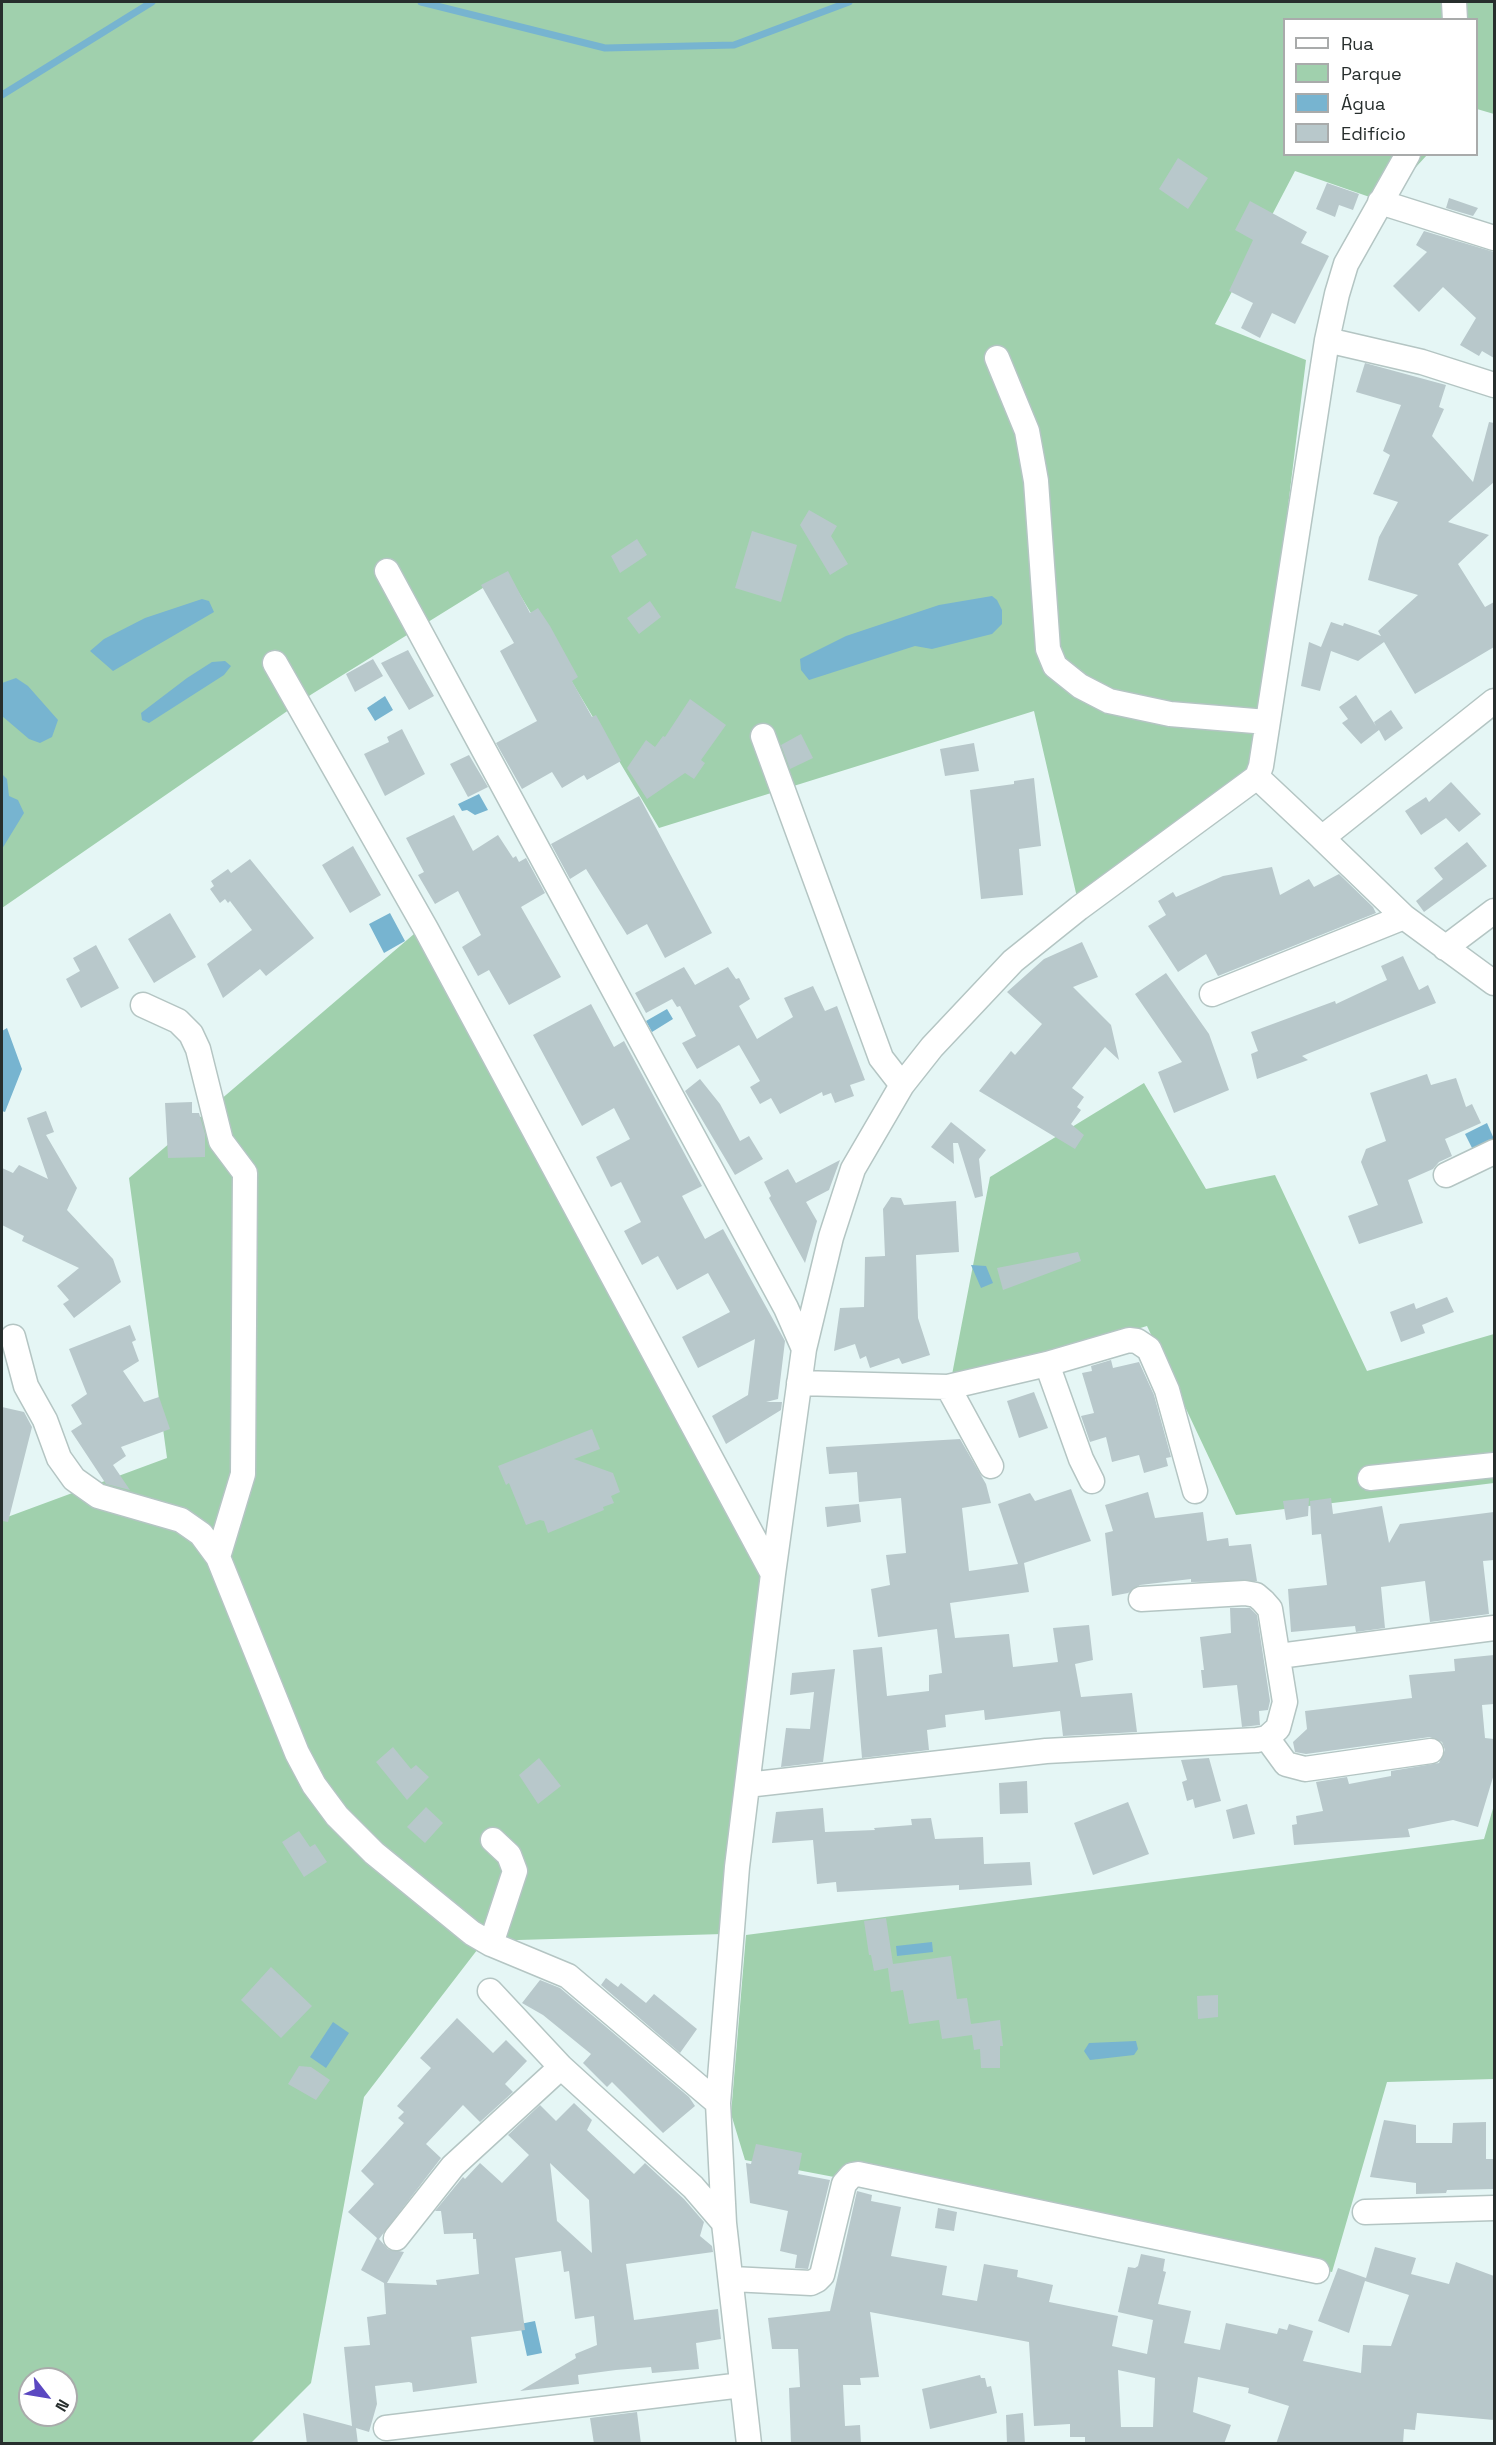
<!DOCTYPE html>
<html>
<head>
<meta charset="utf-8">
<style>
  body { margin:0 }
  #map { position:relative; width:1496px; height:2445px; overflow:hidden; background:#e5f6f5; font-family:"Space Grotesk",sans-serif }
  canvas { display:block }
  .frame { position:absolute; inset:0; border:3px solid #272e2d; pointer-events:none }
  .legend { position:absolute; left:1283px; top:18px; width:195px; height:138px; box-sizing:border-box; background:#fff; border:2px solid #a9abab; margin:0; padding:8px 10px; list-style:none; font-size:18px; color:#272e2d }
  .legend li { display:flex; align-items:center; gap:12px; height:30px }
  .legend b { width:30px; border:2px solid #a9abab }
  .north { position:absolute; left:18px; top:2367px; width:60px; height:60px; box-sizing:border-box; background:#fff; border:2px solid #a9abab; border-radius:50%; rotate:121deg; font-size:16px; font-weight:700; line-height:24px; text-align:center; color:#272e2d }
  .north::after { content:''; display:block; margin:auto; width:21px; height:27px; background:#5b48c1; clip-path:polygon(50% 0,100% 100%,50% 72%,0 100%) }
</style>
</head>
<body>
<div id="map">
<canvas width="1496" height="2445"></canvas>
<div class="frame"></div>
<ul class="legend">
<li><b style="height:8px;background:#fff"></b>Rua</li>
<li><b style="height:16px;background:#a0d0ad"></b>Parque</li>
<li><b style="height:16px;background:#77b4d0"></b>Água</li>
<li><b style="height:16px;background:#b8c8cb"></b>Edifício</li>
</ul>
<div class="north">N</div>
</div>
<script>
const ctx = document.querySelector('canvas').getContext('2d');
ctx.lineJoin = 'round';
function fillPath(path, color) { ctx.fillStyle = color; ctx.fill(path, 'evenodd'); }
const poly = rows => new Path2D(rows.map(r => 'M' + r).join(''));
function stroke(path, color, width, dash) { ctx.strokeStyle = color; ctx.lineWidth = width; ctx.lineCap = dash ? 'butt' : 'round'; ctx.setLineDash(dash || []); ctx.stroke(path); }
fillPath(poly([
  [2,2,1494,2,1494,114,1477,109,1476,20,1284,20,1284,154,1427,155,1384,202,1295,171,1215,324,1306,360,1255,775,1079,906,1034,711,659,828,507,573,312,694,2,908],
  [421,928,768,1567,723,1934,484,1941,364,2097,311,2383,251,2443,2,2444,2,1519,167,1458,129,1178],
  [30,2379,66,2379,66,2415,30,2415],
  [1144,1083,1206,1189,1275,1175,1367,1371,1494,1334,1494,1483,1236,1515,1147,1326,950,1385,990,1177],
  [1494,1805,1494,2079,1387,2082,1332,2272,745,2160,731,2114,746,1935,1484,1839]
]), '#a0d0ad');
fillPath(poly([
  [992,596,997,600,1002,610,1002,624,992,634,932,649,915,646,809,680,801,670,800,659,846,636,939,605],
  [202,599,209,601,214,612,113,671,90,651,104,639,145,618],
  [225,661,231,666,224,675,149,723,142,720,141,713,187,678,212,662],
  [16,678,28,686,58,720,52,737,40,743,29,739,2,716,2,683],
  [385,696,393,710,375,721,367,708],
  [2,774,7,779,9,796,18,800,24,813,2,849],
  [479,794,488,810,475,815,467,810,462,811,458,804],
  [390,913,405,941,384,953,369,924],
  [667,1009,673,1019,652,1032,646,1021],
  [7,1028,22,1069,5,1112,2,1111,2,1031],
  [1487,1123,1494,1139,1473,1150,1465,1134],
  [971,1265,986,1266,993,1283,981,1288],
  [932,1942,933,1952,897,1956,896,1946],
  [333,2022,349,2033,326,2068,310,2057],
  [1136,2041,1138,2049,1134,2055,1090,2060,1084,2051,1089,2043],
  [535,2321,542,2353,527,2356,520,2324]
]), '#77b4d0');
stroke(poly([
  [421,2,605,48,734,45,849,2],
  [2,95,152,2]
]), '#77b4d0', 7);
fillPath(poly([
  [1178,158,1208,178,1188,209,1159,189],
  [1327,183,1359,194,1353,210,1339,205,1335,217,1316,209],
  [1449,198,1478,208,1473,216,1446,208],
  [1250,201,1307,232,1301,243,1329,256,1295,324,1272,313,1260,338,1241,328,1253,303,1229,291,1253,240,1235,230],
  [1424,231,1494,252,1494,358,1482,351,1479,356,1460,345,1476,318,1443,287,1419,312,1393,286,1427,252,1416,245],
  [1365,363,1446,385,1439,407,1444,409,1432,436,1473,482,1489,422,1494,423,1494,482,1448,522,1489,535,1458,564,1485,607,1494,602,1494,647,1415,694,1384,642,1358,661,1331,651,1320,691,1301,686,1309,642,1321,647,1331,622,1343,626,1344,623,1381,636,1378,631,1418,595,1368,580,1379,537,1398,502,1373,494,1390,455,1383,451,1401,405,1356,392],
  [809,510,837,526,831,536,848,564,830,575,800,525],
  [752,531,797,545,781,602,735,588],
  [637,539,647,555,620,573,611,556],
  [508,571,530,613,538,608,550,626,578,677,572,681,592,717,596,715,621,761,587,780,584,775,562,788,552,772,522,789,496,743,537,721,500,651,514,643,481,585],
  [650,601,661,617,639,634,627,618],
  [408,650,434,696,409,710,381,663],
  [373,659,383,676,355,692,346,674],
  [1356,695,1376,726,1374,722,1391,710,1403,728,1385,741,1379,730,1361,744,1342,723,1348,719,1339,707],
  [690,699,726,725,701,760,705,763,694,779,685,773,647,799,627,768,646,740,655,747,663,736,665,737],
  [402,729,425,774,385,796,364,754,389,742,387,737],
  [801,734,813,758,790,769,781,745],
  [974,743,979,771,945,776,940,749],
  [469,755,488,787,468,797,450,764],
  [1034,778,1041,846,1019,849,1023,895,981,899,970,790,1014,784,1014,781],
  [1451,782,1481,814,1459,832,1446,818,1421,835,1405,811,1426,797,1429,802],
  [639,796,712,933,665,958,647,924,627,935,586,869,570,879,551,844],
  [454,815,473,851,498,835,513,858,516,856,519,862,526,858,545,893,521,907,561,977,509,1005,489,970,478,976,462,947,481,935,458,891,435,904,418,875,424,872,406,838],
  [1467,842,1487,866,1424,912,1416,901,1443,879,1434,868],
  [353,846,381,895,350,913,322,865],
  [250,859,314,938,266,976,260,969,223,998,207,964,252,930,230,901,228,903,225,899,220,903,210,889,214,886,211,881,228,869,231,873],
  [1272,867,1280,895,1309,879,1314,887,1339,874,1373,907,1376,913,1218,976,1206,954,1178,972,1148,926,1166,915,1158,901,1173,892,1176,897,1223,876],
  [170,913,196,957,154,983,128,939],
  [1082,942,1098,977,1073,987,1111,1025,1119,1060,1105,1047,1072,1088,1084,1097,1077,1107,1081,1110,1071,1124,1084,1135,1075,1149,979,1091,1011,1051,1015,1055,1042,1024,1007,992,1044,959],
  [96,945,119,988,81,1008,66,979,80,971,73,958],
  [1403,956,1419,990,1428,985,1436,1003,1302,1056,1308,1060,1257,1079,1251,1054,1258,1051,1251,1032,1335,1001,1336,1004,1387,980,1381,966],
  [684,967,695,985,728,967,736,979,739,978,750,999,739,1006,757,1039,793,1017,784,998,813,986,825,1011,837,1006,865,1080,850,1085,854,1096,835,1103,831,1093,823,1096,822,1092,780,1114,771,1098,760,1104,750,1087,760,1081,739,1045,697,1069,682,1043,696,1036,680,1006,677,1007,672,999,646,1013,635,993],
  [1166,973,1209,1034,1229,1090,1174,1113,1158,1072,1182,1062,1135,994],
  [591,1004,614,1047,624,1041,702,1186,682,1196,705,1239,723,1229,785,1341,778,1399,766,1402,782,1402,781,1410,726,1444,712,1416,748,1395,755,1339,698,1368,682,1337,730,1312,708,1273,677,1290,658,1256,642,1265,624,1231,641,1222,621,1182,611,1187,596,1157,630,1139,614,1108,582,1126,533,1035],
  [1427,1074,1431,1085,1456,1078,1466,1107,1472,1104,1481,1123,1445,1139,1452,1156,1439,1162,1433,1169,1408,1180,1423,1223,1359,1244,1348,1216,1378,1205,1361,1162,1366,1149,1386,1141,1370,1093],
  [700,1079,720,1104,740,1141,749,1136,763,1159,735,1175,685,1091],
  [192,1102,192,1113,199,1113,205,1134,205,1157,168,1158,165,1103],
  [46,1111,54,1132,46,1135,77,1188,67,1210,113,1259,121,1282,74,1318,63,1304,69,1300,57,1286,79,1268,22,1241,24,1236,2,1225,2,1168,13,1173,19,1165,48,1179,27,1118],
  [951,1122,986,1150,979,1159,983,1196,975,1198,958,1143,953,1143,954,1164,931,1147],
  [840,1160,829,1190,806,1202,817,1221,805,1263,769,1198,771,1196,764,1182,788,1169,796,1183],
  [891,1197,901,1198,904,1205,956,1201,959,1252,916,1255,918,1318,930,1355,902,1364,899,1358,870,1368,866,1356,860,1359,855,1344,834,1351,840,1308,864,1307,865,1257,885,1256,883,1209],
  [1078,1252,1081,1261,1003,1290,997,1268],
  [1447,1297,1454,1312,1422,1325,1425,1333,1401,1342,1390,1312,1414,1303,1416,1309],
  [130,1325,136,1340,132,1342,139,1361,123,1371,144,1402,159,1397,170,1429,121,1447,126,1456,113,1465,130,1490,106,1484,71,1431,82,1424,71,1405,87,1394,69,1349],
  [1111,1360,1113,1368,1139,1362,1154,1395,1171,1457,1166,1458,1168,1466,1144,1473,1139,1455,1112,1462,1106,1437,1090,1442,1081,1416,1094,1413,1082,1373,1092,1371,1091,1366],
  [1034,1392,1048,1428,1019,1438,1007,1401],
  [2,1407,24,1412,32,1427,8,1522,2,1521],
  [592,1429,600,1449,574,1459,613,1473,620,1492,611,1496,614,1503,603,1507,604,1510,548,1533,544,1521,540,1520,526,1525,509,1483,506,1485,498,1466],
  [960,1439,986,1484,991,1503,962,1508,969,1571,1018,1564,998,1504,1030,1493,1035,1501,1071,1489,1091,1541,1024,1563,1029,1592,950,1603,955,1638,1009,1634,1013,1667,1058,1662,1053,1628,1089,1625,1093,1660,1075,1664,1081,1697,1132,1693,1137,1732,1063,1736,1060,1711,985,1720,984,1710,945,1715,946,1727,927,1730,929,1750,862,1758,853,1650,882,1647,887,1696,929,1691,929,1675,942,1673,937,1629,878,1637,871,1589,890,1585,886,1555,906,1553,901,1498,859,1502,857,1472,829,1474,826,1447],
  [1148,1492,1155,1518,1203,1512,1207,1541,1228,1538,1229,1546,1251,1544,1257,1581,1191,1582,1191,1579,1140,1585,1128,1593,1112,1596,1105,1533,1113,1531,1105,1505],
  [1309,1498,1308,1516,1286,1520,1283,1501],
  [1331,1498,1333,1514,1382,1506,1389,1543,1400,1524,1494,1512,1494,1560,1483,1561,1489,1614,1430,1622,1425,1581,1381,1587,1385,1628,1356,1632,1355,1626,1291,1632,1288,1589,1327,1585,1321,1534,1312,1535,1310,1501],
  [859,1504,861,1522,827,1527,825,1507],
  [1230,1608,1250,1608,1257,1615,1270,1701,1268,1710,1259,1711,1260,1725,1242,1727,1237,1685,1203,1688,1201,1670,1204,1670,1200,1637,1231,1633],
  [1494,1655,1494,1704,1482,1705,1485,1738,1494,1739,1494,1774,1478,1827,1453,1820,1408,1829,1410,1837,1294,1845,1292,1825,1297,1824,1296,1816,1323,1811,1316,1782,1347,1777,1349,1784,1391,1776,1391,1771,1439,1763,1445,1750,1442,1742,1430,1737,1306,1754,1295,1752,1293,1742,1307,1729,1305,1711,1412,1698,1409,1675,1455,1671,1454,1659],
  [835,1669,823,1762,781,1767,786,1728,810,1729,814,1692,790,1695,792,1673],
  [393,1747,411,1769,416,1765,429,1777,407,1800,376,1762],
  [539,1758,561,1786,538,1804,519,1775],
  [1209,1758,1221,1801,1195,1808,1193,1799,1187,1801,1182,1782,1187,1780,1181,1760],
  [1027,1781,1028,1813,1000,1814,999,1783],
  [1128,1802,1149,1854,1093,1875,1074,1823],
  [1247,1804,1255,1834,1233,1839,1226,1810],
  [426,1807,443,1823,425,1843,407,1827],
  [823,1808,825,1832,875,1830,874,1828,912,1825,911,1819,931,1818,935,1839,983,1837,984,1864,1030,1862,1032,1885,959,1890,959,1885,837,1892,836,1882,817,1884,813,1840,772,1843,776,1812],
  [299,1831,310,1847,315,1844,327,1862,304,1877,282,1842],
  [886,1918,893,1964,951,1956,957,1999,967,1998,971,2024,1000,2020,1003,2046,1000,2046,1000,2068,981,2068,980,2049,974,2050,972,2035,942,2039,939,2020,909,2024,903,1990,891,1992,888,1968,874,1971,871,1955,869,1955,864,1921],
  [271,1967,312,2006,281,2038,241,2000],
  [606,1978,618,1987,621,1983,646,2003,654,1994,697,2029,680,2053,601,1985],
  [540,1980,560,1988,689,2097,695,2106,663,2133,612,2082,607,2087,583,2063,591,2054,543,2015,522,2003],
  [1218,1995,1218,2017,1198,2019,1197,1996],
  [457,2018,493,2053,506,2040,527,2061,505,2084,513,2092,480,2122,463,2105,426,2144,441,2158,379,2239,388,2249,404,2252,387,2283,437,2285,436,2280,479,2274,476,2239,473,2239,473,2233,444,2234,441,2211,435,2211,463,2177,465,2179,480,2163,502,2183,529,2155,508,2135,540,2105,556,2121,574,2103,592,2120,587,2130,634,2174,645,2163,684,2199,704,2222,700,2236,712,2246,713,2252,626,2264,634,2320,718,2309,721,2339,696,2343,699,2369,652,2373,651,2367,616,2370,578,2375,579,2384,520,2391,576,2358,575,2354,597,2345,594,2316,575,2319,569,2271,564,2272,561,2251,515,2258,525,2330,471,2337,477,2383,413,2392,412,2383,409,2382,375,2386,377,2404,369,2432,356,2428,358,2444,307,2444,303,2413,352,2426,344,2347,370,2345,367,2317,386,2314,384,2283,361,2270,377,2238,348,2212,374,2184,361,2171,404,2123,398,2118,404,2112,397,2106,431,2068,420,2058],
  [550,2163,589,2200,592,2253,557,2221],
  [299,2066,311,2067,330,2080,316,2100,288,2084],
  [1384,2120,1416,2125,1416,2143,1452,2143,1453,2123,1486,2122,1486,2159,1494,2159,1494,2189,1447,2190,1446,2193,1416,2194,1416,2183,1370,2177],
  [756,2144,802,2153,798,2174,830,2180,808,2269,795,2268,797,2255,780,2251,788,2211,750,2203,746,2163,751,2164],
  [857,2191,872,2195,871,2201,901,2207,891,2256,947,2266,942,2295,977,2301,984,2264,1018,2270,1017,2277,1053,2285,1049,2302,1118,2316,1112,2346,1147,2354,1153,2320,1118,2312,1128,2267,1135,2268,1138,2266,1141,2254,1165,2259,1163,2271,1166,2272,1158,2304,1191,2311,1184,2343,1220,2350,1226,2323,1277,2334,1279,2328,1287,2330,1289,2324,1313,2331,1303,2361,1361,2373,1363,2345,1391,2346,1409,2295,1365,2281,1349,2333,1318,2321,1338,2268,1366,2278,1375,2247,1416,2258,1411,2274,1449,2284,1456,2262,1494,2276,1494,2420,1417,2413,1415,2430,1404,2429,1403,2444,1276,2444,1289,2406,1248,2393,1249,2388,1198,2377,1193,2412,1231,2425,1224,2444,1085,2444,1085,2437,1070,2437,1070,2424,1034,2426,1029,2342,870,2312,879,2377,860,2378,861,2385,843,2385,845,2426,860,2425,861,2444,791,2444,789,2388,800,2387,798,2349,772,2349,768,2318,830,2311],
  [1118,2370,1155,2378,1153,2427,1121,2427],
  [938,2208,957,2212,954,2231,935,2228],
  [980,2375,981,2378,985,2378,987,2387,991,2386,997,2413,930,2429,922,2389],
  [637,2412,641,2444,594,2444,590,2418],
  [1023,2413,1025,2444,1007,2444,1006,2415]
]), '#b8c8cb');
const minor = poly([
  [1454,2,1455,20],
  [1380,202,1494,238],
  [1327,340,1422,362,1494,385],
  [997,358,1027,431,1036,481,1048,649,1055,666,1080,686,1109,701,1170,714,1267,722],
  [387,571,786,1308,804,1349],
  [275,663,426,929,773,1574],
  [763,736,881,1058,902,1085],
  [1257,777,1322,838,1494,701],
  [1322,838,1404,917,1494,983],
  [1445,948,1494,911],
  [1212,994,1404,917],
  [143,1005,178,1021,191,1034,198,1049,221,1141,245,1173,243,1474,218,1557],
  [1446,1175,1494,1152],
  [13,1337,26,1386,45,1420,59,1458,74,1479,98,1496,181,1520,201,1534,218,1557,297,1753,314,1785,337,1816,374,1853,472,1933,491,1944,568,1976,718,2103],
  [1047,1364,1081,1459,1092,1481],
  [799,1383,948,1387,1047,1364,1129,1340,1137,1341,1149,1349,1167,1390,1195,1491],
  [948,1387,991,1466],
  [1370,1478,1494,1465],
  [1279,1656,1494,1628],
  [1267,1738,1286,1764,1305,1769,1431,1751],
  [747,1785,1046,1751,1257,1740,1267,1738,1278,1728,1285,1702,1270,1609,1263,1601,1256,1595,1245,1593,1141,1599],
  [491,1944,515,1871,509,1855,493,1840],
  [490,1991,561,2067,693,2187,724,2223],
  [1365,2212,1494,2208],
  [396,2238,453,2166,561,2067],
  [732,2279,811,2283,817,2280,822,2275,844,2184,852,2175,858,2174,1317,2271],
  [386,2428,742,2385],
  [749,2444,724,2223,718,2103,737,1867,773,1574,804,1349,831,1237,853,1169,902,1085,932,1047,1013,961,1079,908,1257,777,1261,766,1327,340,1337,294,1346,264,1408,154]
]);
stroke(minor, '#b4c5c3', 27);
stroke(minor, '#fff', 24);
</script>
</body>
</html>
